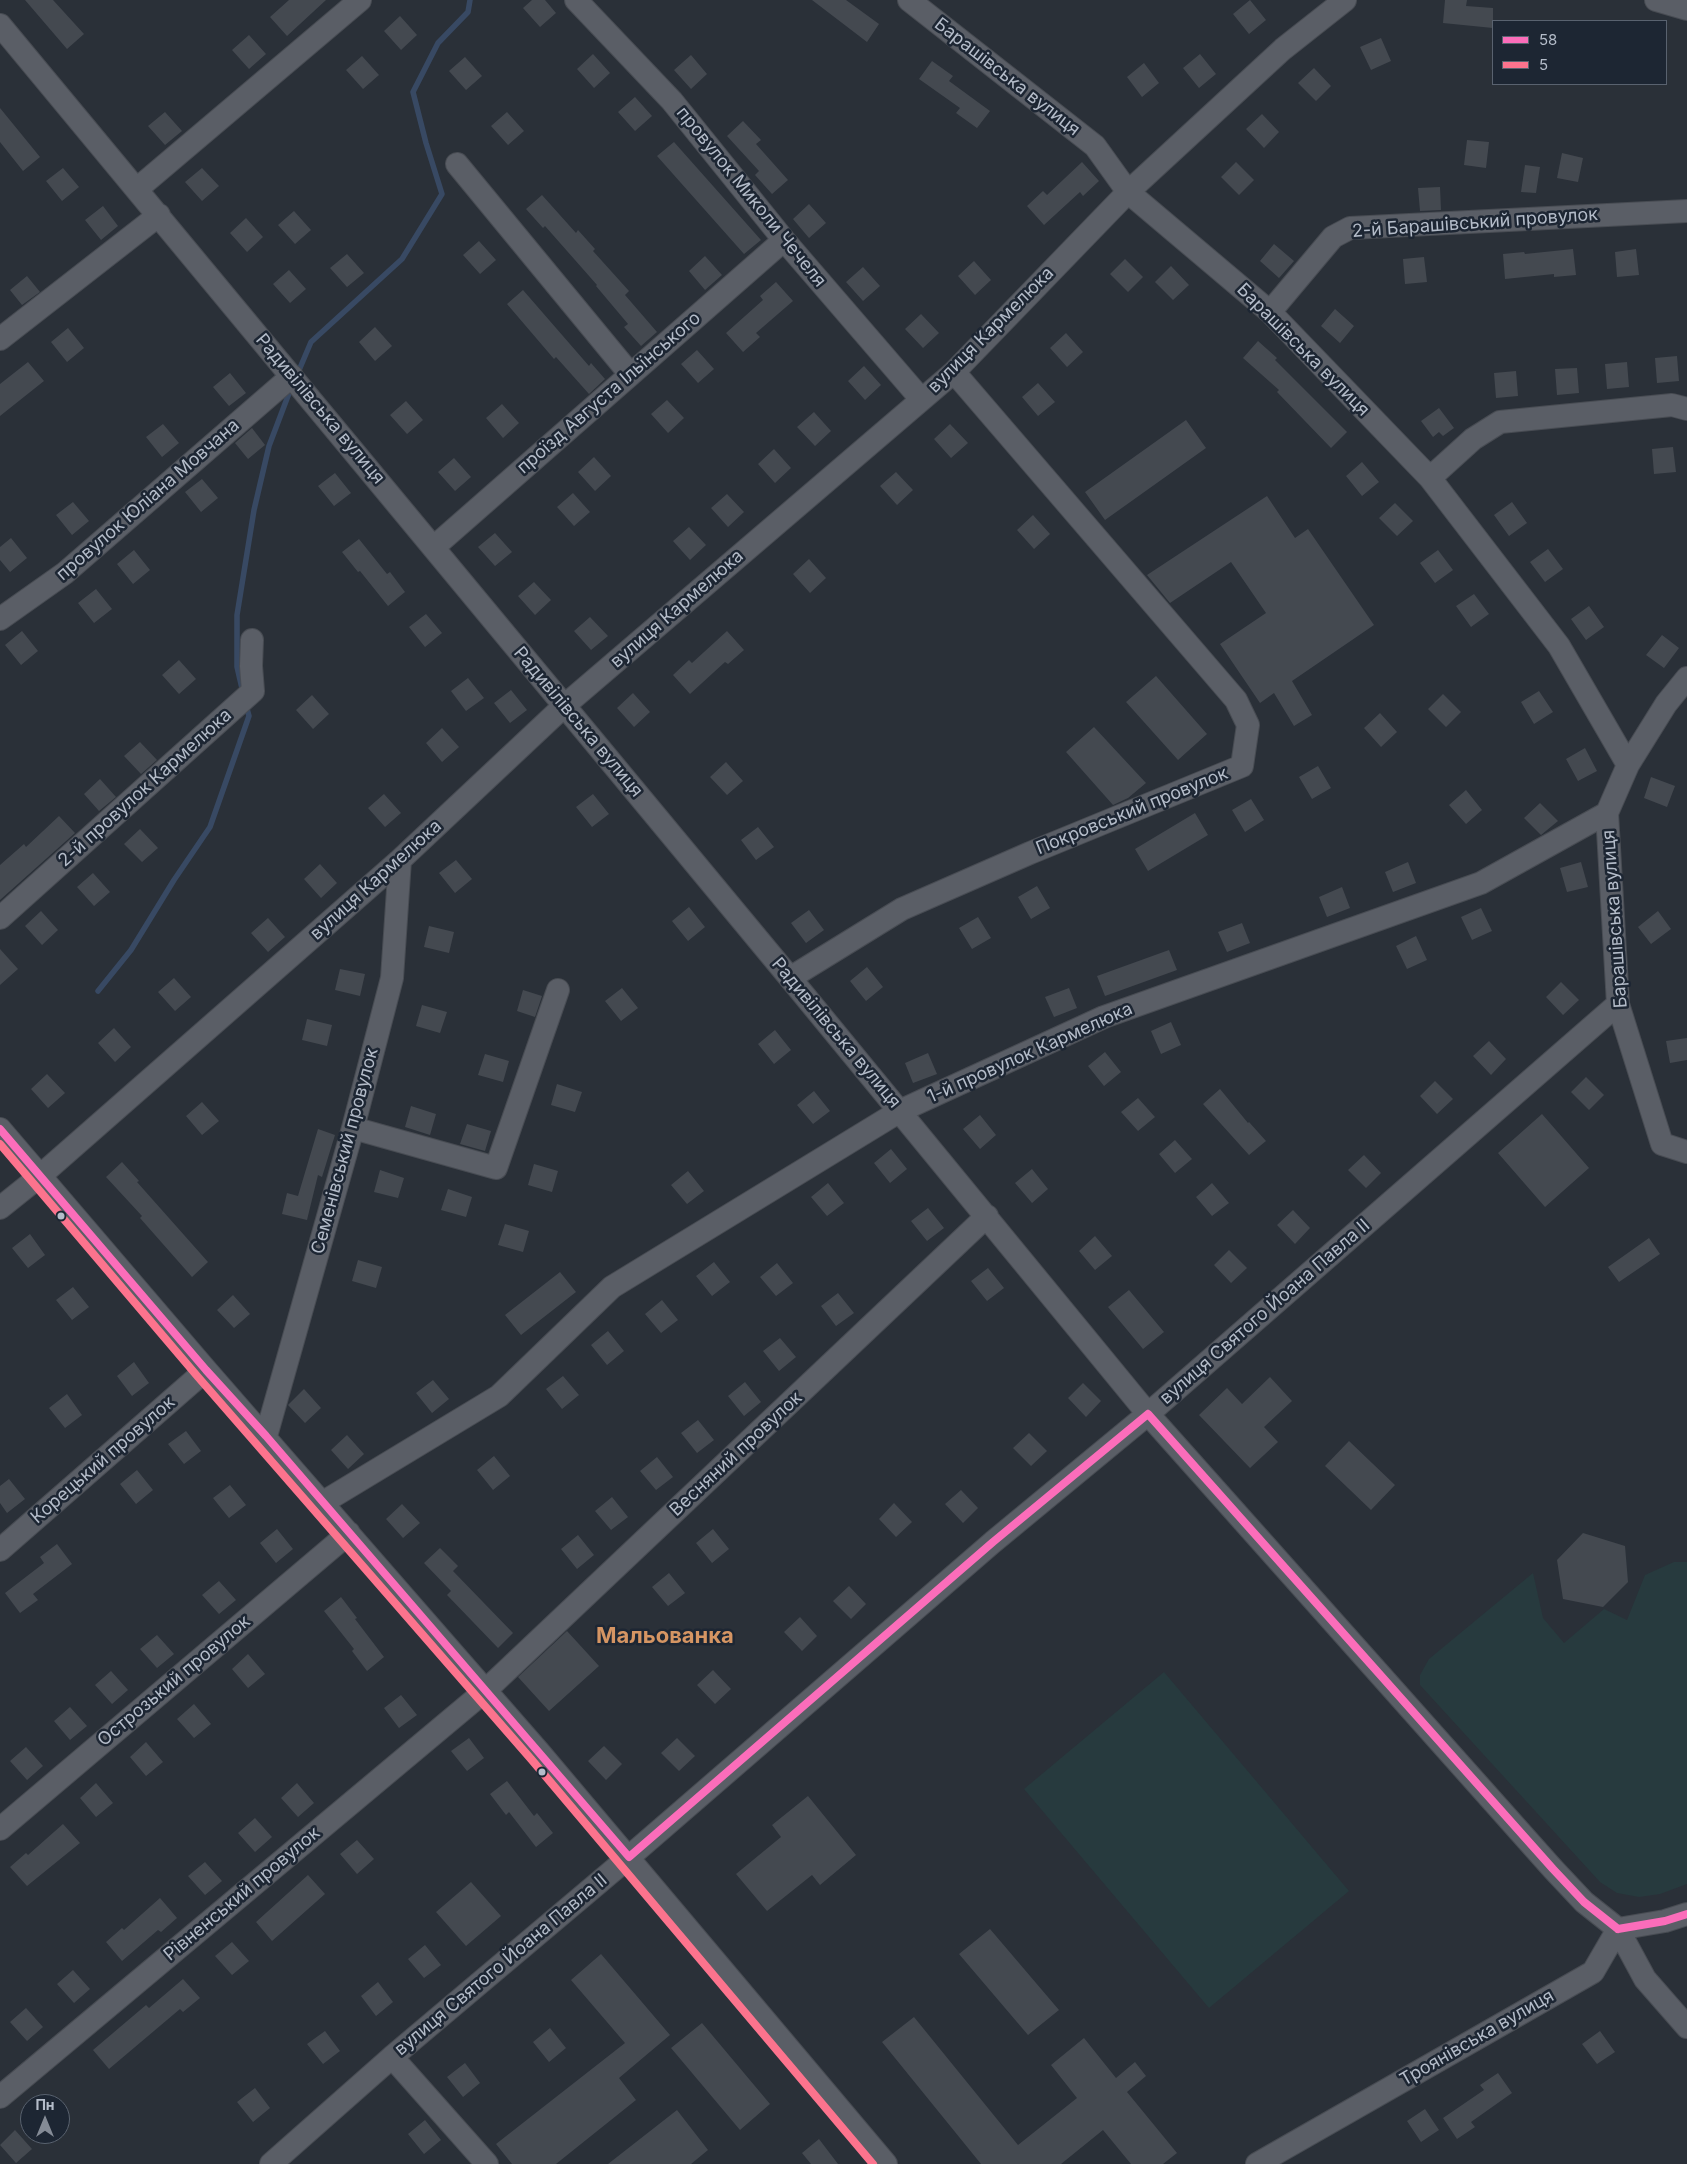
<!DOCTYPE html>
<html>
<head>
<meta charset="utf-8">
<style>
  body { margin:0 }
  #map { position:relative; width:1687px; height:2164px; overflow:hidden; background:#2a3038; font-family:Inter,sans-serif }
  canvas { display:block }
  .legend { position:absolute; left:1492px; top:20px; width:175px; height:65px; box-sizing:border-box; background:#1d2633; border:1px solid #59626f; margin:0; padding:6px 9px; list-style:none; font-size:15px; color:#b4bcc9 }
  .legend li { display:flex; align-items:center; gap:10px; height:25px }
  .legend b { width:25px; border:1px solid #59626f }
  .north { position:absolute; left:20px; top:2094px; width:50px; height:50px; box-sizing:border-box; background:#1d2633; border:1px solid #59626f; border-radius:50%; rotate:0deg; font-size:14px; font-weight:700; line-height:20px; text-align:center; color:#b4bcc9 }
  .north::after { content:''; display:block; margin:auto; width:18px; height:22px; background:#848b96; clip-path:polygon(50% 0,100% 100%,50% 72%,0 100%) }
</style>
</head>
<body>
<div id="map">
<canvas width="1687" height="2164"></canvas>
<ul class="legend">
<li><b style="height:6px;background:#fb6dba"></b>58</li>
<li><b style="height:6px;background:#fc738d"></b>5</li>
</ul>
<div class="north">Пн</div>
</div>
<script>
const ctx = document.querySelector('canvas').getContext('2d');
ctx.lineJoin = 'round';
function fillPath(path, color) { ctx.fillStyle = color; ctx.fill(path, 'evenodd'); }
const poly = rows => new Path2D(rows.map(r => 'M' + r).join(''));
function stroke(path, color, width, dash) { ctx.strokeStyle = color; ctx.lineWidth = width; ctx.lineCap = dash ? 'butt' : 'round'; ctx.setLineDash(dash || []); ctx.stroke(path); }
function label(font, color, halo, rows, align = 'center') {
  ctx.font = font + ' Inter,sans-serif'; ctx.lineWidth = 5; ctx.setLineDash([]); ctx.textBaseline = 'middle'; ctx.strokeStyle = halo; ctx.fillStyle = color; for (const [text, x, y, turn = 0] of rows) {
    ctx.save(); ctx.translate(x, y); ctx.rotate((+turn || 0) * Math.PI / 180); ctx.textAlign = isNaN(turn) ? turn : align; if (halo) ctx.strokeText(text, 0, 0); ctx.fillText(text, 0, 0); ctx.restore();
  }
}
fillPath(poly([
  [1674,1562,1687,1562,1687,1884,1660,1894,1639,1897,1617,1893,1600,1882,1420,1685,1420,1675,1429,1659,1533,1573,1543,1618,1564,1643,1604,1609,1627,1620,1645,1575],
  [1164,1672,1349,1891,1209,2008,1024,1789]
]), '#273a3e');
stroke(poly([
  [297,375,311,342,402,259,442,194,426,143,413,92,438,43,468,12,470,0],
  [243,693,237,667,237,615,254,510,269,446,291,388],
  [98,991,131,950,174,880,210,827,249,716,246,705]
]), '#384963', 5.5);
fillPath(poly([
  [25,0,53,0,84,34,67,49],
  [289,0,326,0,287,36,270,17],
  [532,0,545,0,556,13,540,27,523,8],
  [812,0,846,0,879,24,867,42],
  [1250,0,1266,20,1249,34,1233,14],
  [1445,0,1467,0,1466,6,1493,8,1493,28,1443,23],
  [400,16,417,35,401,50,384,31],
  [249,35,266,54,249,69,232,50],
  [1381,38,1391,61,1371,70,1360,47],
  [593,54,610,73,594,88,577,69],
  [1200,54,1216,74,1199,88,1183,68],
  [691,55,707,74,691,89,674,70],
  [362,56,379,75,363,89,346,70],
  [465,57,482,76,466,90,449,71],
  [932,61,953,76,949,81,990,111,977,128,956,113,960,108,919,79],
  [1144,63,1159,83,1142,97,1127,77],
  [1314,68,1331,86,1316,101,1298,83],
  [635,97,652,116,635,131,618,112],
  [0,108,40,157,23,171,0,142],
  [165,112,182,131,165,145,148,126],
  [507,112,524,131,508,145,491,126],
  [1262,114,1279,132,1264,148,1246,129],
  [743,121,761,140,756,144,788,180,772,194,755,175,759,171,727,136],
  [1467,140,1489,142,1486,168,1464,165],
  [674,142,761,240,744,254,657,156],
  [1562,153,1583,158,1578,182,1557,178],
  [1082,162,1099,181,1083,196,1080,192,1044,225,1027,206,1043,191,1047,195],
  [1236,162,1254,180,1239,195,1221,177],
  [1525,165,1540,167,1536,193,1521,192],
  [63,168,79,187,62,201,46,181],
  [202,168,219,186,202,201,185,182],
  [1440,187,1441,210,1420,211,1418,188],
  [542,195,576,233,578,230,595,249,593,251,629,291,625,295,657,332,641,346,624,327,628,324,596,286,597,285,545,226,543,228,526,209],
  [809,204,826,223,809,238,793,219],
  [103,206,118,226,101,240,85,220],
  [294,211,311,230,295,244,278,225],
  [246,218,263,237,247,252,230,233],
  [479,241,496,260,480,274,463,255],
  [1274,244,1294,261,1279,278,1260,261],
  [1573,249,1576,275,1554,277,1554,274,1505,279,1503,254,1524,252,1525,254],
  [1636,249,1639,275,1617,277,1615,252],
  [347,254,364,273,347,287,330,268],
  [705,256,722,275,705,290,689,271],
  [1424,257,1427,282,1405,284,1403,259],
  [1125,259,1143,277,1128,292,1110,274],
  [974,261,991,280,975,295,958,276],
  [1171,266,1189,285,1173,300,1155,282],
  [863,267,880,286,863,301,846,282],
  [289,270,306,289,290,303,273,284],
  [27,276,40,292,22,305,10,290],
  [776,282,793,301,756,333,760,337,743,352,726,333,763,300,760,296],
  [523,290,589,366,591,363,605,379,589,394,556,357,554,359,507,304],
  [1335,309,1354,326,1340,343,1321,326],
  [921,314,939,333,923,348,905,329],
  [375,327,392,346,375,361,359,342],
  [68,328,84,348,67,362,51,342],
  [1066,333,1083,352,1067,367,1050,348],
  [1258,341,1277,358,1275,360,1347,432,1331,448,1277,392,1279,390,1243,358],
  [697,350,714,369,698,383,681,364],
  [1677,356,1679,381,1657,383,1655,358],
  [28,362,44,381,0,416,0,384],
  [1627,362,1629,387,1607,389,1605,364],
  [864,366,881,385,865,400,848,381],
  [1577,368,1579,393,1557,395,1555,369],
  [1516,371,1518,396,1496,398,1494,373],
  [230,373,246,393,229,406,213,387],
  [1038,383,1055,402,1038,416,1022,397],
  [667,400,684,418,668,433,651,414],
  [406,401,423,420,407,434,390,415],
  [502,404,519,423,503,438,486,418],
  [1439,408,1454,428,1443,436,1439,432,1433,437,1421,421],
  [814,412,831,431,815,446,797,427],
  [1186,420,1206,448,1105,520,1085,492],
  [163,424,179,443,162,457,146,437],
  [950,424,968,443,951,458,934,439],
  [252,428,265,445,248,459,235,443],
  [1673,447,1676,472,1654,474,1652,449],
  [774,449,791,468,775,483,758,464],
  [594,457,611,476,595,491,578,472],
  [454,458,471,477,455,491,438,472],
  [1362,462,1379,482,1362,496,1346,476],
  [896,472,913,490,897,505,880,486],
  [335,473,351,493,334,506,318,486],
  [202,479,218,498,201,512,185,492],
  [573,493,590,512,574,526,557,507],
  [727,494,744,512,728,527,711,508],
  [1267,496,1295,538,1308,529,1374,625,1292,681,1312,715,1294,726,1274,693,1260,703,1220,644,1266,613,1231,562,1170,603,1147,575],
  [73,502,89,521,72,535,56,515],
  [1512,502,1527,523,1509,536,1494,515],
  [1395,503,1413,521,1397,536,1379,518],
  [1033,515,1050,534,1034,549,1017,530],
  [689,527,706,545,690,560,673,541],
  [495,533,512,552,495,566,478,547],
  [11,538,27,558,10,572,0,560,0,547],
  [359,539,387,574,390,572,405,592,388,606,360,571,358,572,342,552],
  [1548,549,1563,569,1545,582,1530,562],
  [134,550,150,570,133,584,117,564],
  [1438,550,1453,570,1435,583,1420,563],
  [809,559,826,578,810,593,793,574],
  [534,582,551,600,535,615,518,596],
  [96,589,112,609,94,623,78,603],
  [1474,594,1489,614,1471,627,1456,606],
  [1589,606,1604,627,1586,640,1571,619],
  [426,614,442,633,425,647,409,627],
  [590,617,608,636,591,650,574,631],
  [22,631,38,651,21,665,5,645],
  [727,631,744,650,728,664,725,662,690,694,673,675,689,660,692,663],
  [1662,635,1679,648,1664,668,1646,655],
  [179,660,196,679,179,694,162,675],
  [1156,676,1207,734,1178,760,1126,702],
  [468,678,484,698,466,711,451,691],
  [511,690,527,710,510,723,494,703],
  [1539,691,1553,712,1534,724,1521,702],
  [633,693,650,712,634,727,617,708],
  [1443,694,1461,712,1446,727,1428,709],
  [312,695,329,714,313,729,296,710],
  [1380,713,1397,732,1381,747,1364,728],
  [1094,727,1146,783,1128,798,1113,805,1066,752],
  [442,728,459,747,442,762,426,743],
  [140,742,157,760,141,774,124,756],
  [1585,748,1597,771,1578,781,1566,759],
  [726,762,743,781,727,795,710,777],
  [1318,766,1331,788,1312,799,1299,777],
  [1651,777,1675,786,1667,807,1644,798],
  [100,779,116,797,99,811,84,794],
  [1466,790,1482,810,1466,824,1449,805],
  [384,794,401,813,385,827,368,808],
  [593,794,609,814,592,827,576,807],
  [1251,799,1264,820,1245,832,1232,810],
  [1540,803,1558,821,1541,835,1524,818],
  [1195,813,1208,835,1148,871,1135,849],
  [59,816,75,833,0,900,0,865,24,844,26,847],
  [758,827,774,847,756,860,741,840],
  [140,829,158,848,142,862,124,844],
  [456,860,472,879,455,893,439,873],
  [1408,862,1416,883,1393,892,1385,872],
  [1581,862,1588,887,1567,892,1560,868],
  [320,864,337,883,321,898,304,879],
  [93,873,110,892,94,906,77,887],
  [1037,886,1050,908,1031,919,1018,897],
  [1342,887,1350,908,1327,917,1319,897],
  [689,907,705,927,688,941,672,921],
  [1481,908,1492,931,1472,940,1461,917],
  [809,910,824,930,806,943,791,923],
  [41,911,58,930,42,945,25,926],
  [1658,911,1671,929,1651,944,1638,927],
  [978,917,991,938,972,949,959,928],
  [268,918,285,937,268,952,251,933],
  [1242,923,1250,943,1227,952,1218,932],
  [429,926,454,932,449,953,424,947],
  [1416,936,1427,960,1407,969,1396,946],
  [0,949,18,969,0,985],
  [1169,950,1177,970,1105,996,1097,976],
  [867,967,883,987,866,1001,850,981],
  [340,969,365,974,360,996,335,990],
  [174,978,191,997,175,1011,158,992],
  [1561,982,1579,1000,1563,1015,1546,997],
  [622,988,638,1008,621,1021,605,1001],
  [1069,988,1077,1008,1054,1017,1045,997],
  [523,990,542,996,535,1017,517,1011],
  [422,1005,447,1012,440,1033,416,1026],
  [307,1019,332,1025,327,1046,302,1040],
  [1171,1022,1181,1045,1161,1054,1151,1031],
  [114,1028,131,1047,115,1062,98,1043],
  [775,1030,791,1050,774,1064,758,1044],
  [1687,1038,1687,1060,1670,1063,1666,1041],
  [1489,1041,1506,1059,1491,1075,1473,1056],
  [1105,1052,1121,1072,1104,1086,1088,1066],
  [928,1053,937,1074,913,1083,905,1063],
  [485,1054,509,1061,503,1082,478,1075],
  [47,1074,65,1093,48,1108,31,1089],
  [1586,1077,1604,1095,1589,1110,1571,1092],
  [1435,1081,1453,1099,1437,1114,1420,1096],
  [557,1084,582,1092,575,1112,551,1105],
  [1220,1089,1248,1123,1249,1122,1266,1141,1249,1155,1203,1104],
  [814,1091,830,1111,813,1124,797,1105],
  [1138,1098,1155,1117,1138,1131,1121,1112],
  [202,1102,219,1121,202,1135,186,1116],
  [411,1106,436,1114,430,1135,405,1127],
  [1542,1114,1589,1168,1545,1207,1498,1153],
  [980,1115,996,1135,980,1149,963,1129],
  [467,1124,491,1131,485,1151,460,1144],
  [318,1129,335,1135,322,1177,318,1175,307,1220,282,1214,287,1193,298,1196],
  [1175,1140,1192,1159,1175,1173,1159,1154],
  [891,1149,907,1169,890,1183,874,1163],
  [1364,1155,1381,1173,1366,1188,1348,1170],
  [122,1162,139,1181,137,1182,208,1262,192,1277,140,1218,142,1216,106,1177],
  [534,1164,558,1171,552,1192,528,1185],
  [1032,1169,1048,1189,1032,1203,1015,1183],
  [380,1170,404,1178,398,1198,374,1192],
  [688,1171,704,1191,687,1204,671,1185],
  [828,1183,844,1203,827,1216,811,1197],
  [1212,1183,1229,1203,1212,1216,1196,1197],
  [448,1189,472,1197,466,1217,441,1210],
  [928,1208,944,1228,927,1241,911,1221],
  [1293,1210,1310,1228,1295,1244,1277,1225],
  [505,1224,529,1231,523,1252,498,1245],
  [30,1234,45,1255,28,1268,12,1248],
  [1095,1236,1112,1256,1095,1270,1079,1251],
  [1649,1238,1660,1254,1619,1282,1608,1267],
  [1229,1250,1247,1268,1231,1283,1214,1265],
  [358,1260,382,1267,376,1288,352,1281],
  [714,1262,730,1282,712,1296,696,1276],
  [777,1263,793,1283,776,1296,760,1277],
  [988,1268,1004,1288,987,1301,971,1281],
  [560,1272,576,1292,521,1335,505,1315],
  [73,1287,89,1307,72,1320,56,1300],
  [1129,1290,1164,1332,1143,1349,1108,1307],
  [838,1293,854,1313,836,1326,821,1306],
  [233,1295,250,1314,234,1328,217,1310],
  [662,1300,678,1320,661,1333,645,1314],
  [608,1331,624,1351,607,1365,591,1345],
  [780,1338,796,1357,779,1371,763,1351],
  [134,1362,149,1383,132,1396,117,1376],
  [563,1376,579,1395,562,1409,546,1389],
  [1270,1377,1292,1401,1264,1427,1278,1442,1250,1468,1199,1415,1227,1388,1242,1404],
  [433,1380,449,1399,432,1413,416,1393],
  [745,1382,761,1402,744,1416,728,1396],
  [1083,1383,1101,1401,1086,1417,1068,1398],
  [304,1389,321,1408,305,1423,288,1405],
  [67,1394,82,1415,65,1428,49,1408],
  [698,1420,714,1440,697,1453,681,1433],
  [186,1431,201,1451,184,1464,168,1444],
  [1029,1433,1047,1451,1031,1466,1013,1448],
  [347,1435,364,1454,348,1469,331,1450],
  [1349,1441,1395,1485,1371,1510,1325,1466],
  [494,1456,510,1476,493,1490,477,1470],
  [657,1457,673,1477,656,1490,640,1471],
  [137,1470,153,1490,136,1504,120,1484],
  [9,1479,25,1499,7,1513,0,1503,0,1486],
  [230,1485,246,1505,229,1518,213,1498],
  [961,1490,978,1508,963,1523,945,1504],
  [612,1497,628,1517,611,1530,595,1511],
  [894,1503,912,1522,896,1537,879,1519],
  [402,1504,420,1523,403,1538,386,1519],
  [277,1529,293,1549,276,1563,260,1543],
  [713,1529,729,1549,712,1563,696,1543],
  [1583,1533,1625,1546,1628,1582,1603,1607,1563,1599,1557,1560],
  [578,1535,594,1555,577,1569,561,1549],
  [57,1544,72,1564,33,1594,38,1600,20,1613,5,1593,44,1563,40,1557],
  [440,1548,458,1566,453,1571,513,1633,498,1648,447,1595,451,1591,424,1563],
  [669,1573,685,1593,668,1606,652,1587],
  [219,1581,236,1600,219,1614,202,1595],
  [849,1586,866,1604,851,1619,833,1601],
  [341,1597,357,1618,355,1619,384,1657,367,1671,352,1651,354,1649,324,1611],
  [800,1617,817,1636,802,1651,784,1632],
  [567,1631,599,1666,549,1711,518,1677],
  [157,1635,174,1654,157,1668,140,1649],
  [248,1654,265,1674,248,1688,232,1669],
  [713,1670,731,1689,715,1704,697,1685],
  [111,1671,128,1690,112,1704,95,1685],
  [401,1695,417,1715,399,1728,384,1708],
  [194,1704,211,1724,194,1738,177,1719],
  [70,1707,87,1726,70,1740,54,1721],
  [469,1738,484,1758,467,1771,451,1751],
  [677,1738,695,1756,679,1771,661,1753],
  [146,1742,163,1762,146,1776,130,1757],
  [604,1746,622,1764,606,1780,588,1761],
  [26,1747,43,1766,27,1780,10,1761],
  [507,1781,534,1816,537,1813,553,1833,536,1847,509,1812,506,1815,490,1794],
  [96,1783,113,1803,96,1817,80,1798],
  [297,1783,314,1803,298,1817,281,1798],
  [808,1796,856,1855,820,1885,812,1875,767,1911,736,1874,781,1837,772,1825],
  [255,1818,272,1837,255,1852,238,1833],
  [63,1824,80,1843,27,1886,10,1867,26,1853,28,1855],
  [357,1840,374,1859,357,1874,340,1854],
  [205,1862,222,1881,205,1895,188,1876],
  [308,1875,325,1894,272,1941,256,1922],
  [471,1882,501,1916,466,1946,436,1912],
  [160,1898,177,1918,161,1932,158,1930,122,1961,106,1942,122,1928,124,1930],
  [990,1929,1059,2010,1028,2035,959,1954],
  [232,1942,249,1961,232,1975,215,1956],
  [425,1945,441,1965,424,1978,408,1959],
  [601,1954,670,2035,619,2078,636,2100,556,2164,512,2164,496,2144,625,2043,571,1980],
  [73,1970,90,1989,74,2003,57,1984],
  [183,1979,200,1998,183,2012,180,2009,109,2069,93,2050,146,2005,149,2008],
  [378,1982,393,2002,376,2016,361,1996],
  [26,2008,43,2027,27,2041,10,2022],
  [914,2017,1018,2145,1077,2098,1051,2065,1084,2038,1116,2078,1135,2062,1146,2076,1127,2092,1177,2153,1163,2164,1131,2164,1103,2130,1061,2164,981,2164,882,2042],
  [702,2023,770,2104,740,2130,671,2048],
  [550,2028,566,2048,549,2062,533,2042],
  [325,2031,340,2051,323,2064,307,2044],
  [1600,2031,1615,2052,1597,2064,1582,2044],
  [465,2063,480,2083,463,2097,447,2077],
  [1498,2073,1512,2093,1471,2122,1475,2127,1457,2139,1443,2118,1484,2090,1480,2085],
  [255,2088,270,2108,253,2122,237,2102],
  [1425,2109,1439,2130,1421,2142,1407,2121],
  [677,2110,708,2150,691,2164,608,2164],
  [425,2120,441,2140,424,2154,408,2134],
  [15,2130,32,2149,16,2163,0,2145],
  [819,2139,838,2164,811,2164,802,2153]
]), '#444950');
const minor = poly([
  [576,0,672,101,784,240,921,399],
  [909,0,1095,146,1128,192,1270,312,1430,478,1559,646,1628,765],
  [1656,0,1687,9],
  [0,25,790,978,1148,1414,1553,1869,1584,1902,1618,1929,1645,1979,1687,2027],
  [457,164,630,374],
  [137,189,360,0],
  [1270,312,1333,237,1350,228,1687,211],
  [0,339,159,215],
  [1430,478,1473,439,1500,422,1672,405,1687,409],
  [434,547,784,240],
  [0,619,65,573,292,376],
  [1607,813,1618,1004,1662,1144,1687,1152],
  [0,918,253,691,251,666,252,640],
  [790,978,902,909,1030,853,1242,766,1248,725,1236,700,954,372],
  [353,1128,496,1168,558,990],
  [0,1129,206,1370,539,1752,886,2164],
  [0,1208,40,1176,400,860,564,706,954,372,1128,192,1283,49,1345,0],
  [266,1436,353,1128,392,978,400,860],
  [322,1503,499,1396,612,1287,900,1111,1104,1017,1481,883,1607,813,1628,765,1666,704,1687,678],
  [0,1550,206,1370],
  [0,1829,349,1533],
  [1618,1929,1665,1921,1687,1914],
  [392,2057,487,2164],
  [0,2097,485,1691,987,1216],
  [271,2164,392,2057,629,1857,993,1542,1148,1414,1618,1004],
  [1257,2164,1593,1972,1618,1929]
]);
stroke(minor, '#484c53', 24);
stroke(minor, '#5a5e66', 22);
stroke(poly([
  [0,1129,206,1370,266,1436,629,1857],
  [1148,1414,1553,1869,1584,1902,1618,1929],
  [629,1857,993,1542,1148,1414],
  [1618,1929,1665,1921,1687,1914]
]), '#fb6dba', 8);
stroke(poly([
  [0,1144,198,1377,531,1759,873,2164]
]), '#fc738d', 8);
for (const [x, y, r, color] of [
  [61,1216,4.5,"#b4bcc9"],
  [542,1772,4.5,"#b4bcc9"]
]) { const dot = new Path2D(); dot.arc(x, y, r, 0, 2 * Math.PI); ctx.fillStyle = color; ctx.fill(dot); stroke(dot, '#1d2633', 2); }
label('18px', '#b4bcc9', '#1d2633', [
  ["Барашівська вулиця",1007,77,38],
  ["провулок Миколи Чечеля",751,197,51],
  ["2-й Барашівський провулок",1475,223,-4],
  ["вулиця Кармелюка",991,330,-45],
  ["Барашівська вулиця",1303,350,45],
  ["проїзд Августа Ільїнського",609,393,-41],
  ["Радивілівська вулиця",320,409,50],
  ["провулок Юліана Мовчана",148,500,-41],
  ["вулиця Кармелюка",677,609,-41],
  ["Радивілівська вулиця",578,722,50],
  ["2-й провулок Кармелюка",145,788,-42],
  ["Покровський провулок",1132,811,-22],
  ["вулиця Кармелюка",376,880,-42],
  ["Барашівська вулиця",1615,919,-94],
  ["Радивілівська вулиця",836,1033,50],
  ["1-й провулок Кармелюка",1030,1053,-24],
  ["Семенівський провулок",345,1151,-75],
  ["вулиця Святого Йоана Павла II",1265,1312,-41],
  ["Весняний провулок",736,1454,-43],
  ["Корецький провулок",103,1460,-41],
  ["Острозький провулок",174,1681,-40],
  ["Рівненський провулок",242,1894,-40],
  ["вулиця Святого Йоана Павла II",501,1965,-40],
  ["Троянівська вулиця",1477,2038,-30]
]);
label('bold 22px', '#d59563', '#1d2633', [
  ["Мальованка",665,1636]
]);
</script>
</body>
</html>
